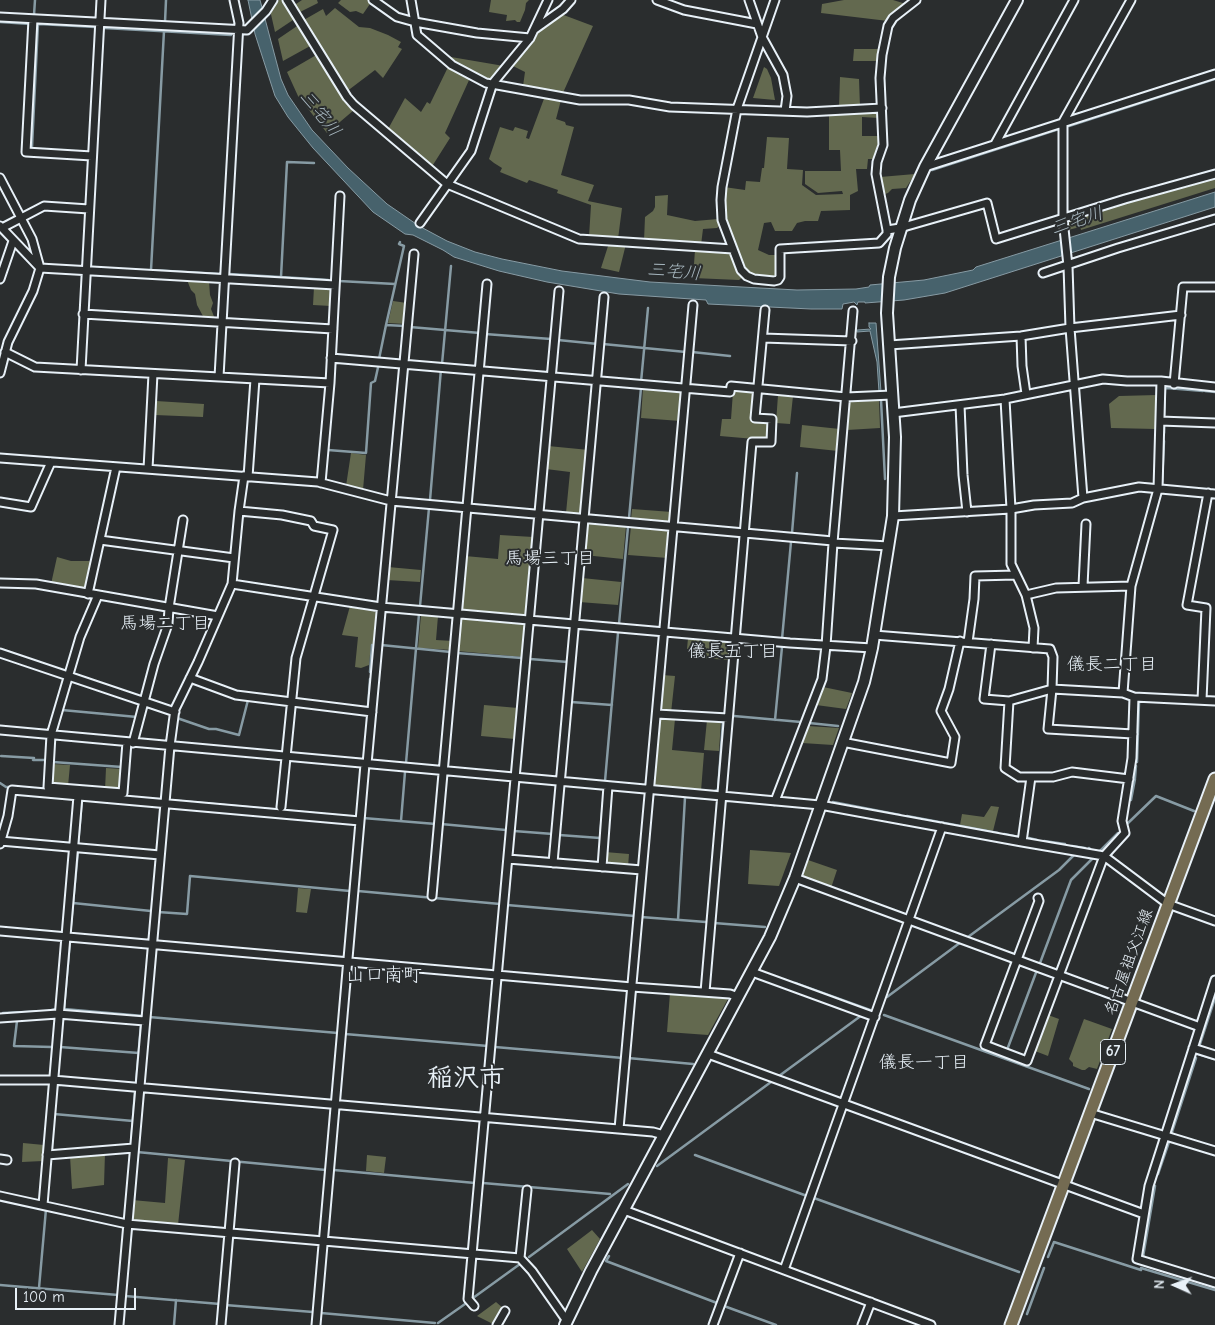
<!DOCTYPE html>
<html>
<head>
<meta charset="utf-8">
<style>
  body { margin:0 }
  #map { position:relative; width:1215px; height:1325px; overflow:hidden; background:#2a2d2e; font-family:"Comic Neue",sans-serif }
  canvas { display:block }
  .north { position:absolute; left:1150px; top:1260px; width:50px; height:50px; -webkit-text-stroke:4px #2a2d2e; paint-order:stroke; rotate:272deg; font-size:14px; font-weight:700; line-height:20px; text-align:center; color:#e8f1f8 }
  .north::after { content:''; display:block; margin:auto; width:18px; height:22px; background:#e8f1f8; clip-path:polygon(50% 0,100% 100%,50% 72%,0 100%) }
  .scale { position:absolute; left:15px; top:1288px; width:121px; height:22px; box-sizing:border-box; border:2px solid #e8f1f8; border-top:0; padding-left:6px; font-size:15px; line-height:18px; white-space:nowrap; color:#e8f1f8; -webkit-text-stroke:4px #2a2d2e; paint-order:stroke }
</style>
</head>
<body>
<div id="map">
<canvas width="1215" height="1325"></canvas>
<div class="north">N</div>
<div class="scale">100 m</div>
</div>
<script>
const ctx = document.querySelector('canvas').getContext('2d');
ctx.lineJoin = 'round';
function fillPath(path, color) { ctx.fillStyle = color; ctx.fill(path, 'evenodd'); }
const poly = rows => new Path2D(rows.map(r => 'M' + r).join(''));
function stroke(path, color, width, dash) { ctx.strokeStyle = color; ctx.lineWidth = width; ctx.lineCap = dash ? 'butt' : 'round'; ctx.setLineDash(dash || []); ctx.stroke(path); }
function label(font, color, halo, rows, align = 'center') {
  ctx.font = font + ' "Comic Neue","Klee One",sans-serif'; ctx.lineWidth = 4; ctx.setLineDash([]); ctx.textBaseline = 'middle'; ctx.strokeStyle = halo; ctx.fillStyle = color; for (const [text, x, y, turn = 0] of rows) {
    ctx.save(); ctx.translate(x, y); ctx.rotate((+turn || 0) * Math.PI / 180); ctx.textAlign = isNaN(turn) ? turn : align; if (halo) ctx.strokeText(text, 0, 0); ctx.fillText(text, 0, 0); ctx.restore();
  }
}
fillPath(poly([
  [279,0,285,0,296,18,275,32,270,10],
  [302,0,317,0,318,3,298,13,293,6],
  [341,0,370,0,372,1,363,14,356,11,350,12,338,3],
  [491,0,529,0,526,3,525,10,520,22,517,22,515,20,506,21,507,15,489,12],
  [844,0,893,0,906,4,888,21,821,13,822,4],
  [335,8,359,27,370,28,388,35,401,42,398,47,402,49,383,78,375,70,346,92,302,21,323,9,326,16],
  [561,14,593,26,562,95,523,86,525,72,511,65,535,32],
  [300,24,312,45,283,61,278,39],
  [854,49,880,49,879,61,853,61],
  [318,54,344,95,343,97,354,110,327,133,298,96,287,72],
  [451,57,504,66,491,80,486,80,450,60],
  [449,65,470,78,445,133,450,138,431,168,387,131,405,98,421,112,427,102,430,104],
  [764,67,767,69,771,78,775,100,753,98],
  [840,77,859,79,860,107,839,108],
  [545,96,561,100,556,119,565,122,566,125,574,127,561,175,594,185,588,201,622,208,618,239,589,237,591,205,557,193,558,190,529,180,527,183,500,172,502,168,494,163,489,159,500,127,513,131,515,127,528,131,526,138,529,139],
  [877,112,879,113,879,118,862,117,862,136,881,136,881,146,875,159,868,159,867,169,856,169,858,191,850,195,850,210,821,211,818,221,805,221,797,223,792,231,775,231,771,222,764,223,758,250,769,255,778,255,779,276,775,279,748,275,742,267,724,220,724,187,745,190,746,181,760,182,762,168,764,168,767,137,789,138,787,169,803,170,802,185,816,195,843,194,842,191,818,193,805,184,805,171,841,171,840,150,829,150,829,113],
  [915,174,906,188,892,189,888,193,882,195,880,177],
  [1215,177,1215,188,1081,230,1080,227,1068,230,1070,220,1189,183],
  [668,195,667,215,695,221,718,219,720,225,717,228,703,229,701,245,644,241,645,217,653,211,655,207,655,196],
  [609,243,626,244,619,272,601,268],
  [695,250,730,252,744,276,739,280,693,278],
  [187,280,209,281,210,295,213,303,211,309,215,319,204,318,197,305,195,294,191,290],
  [314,287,327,287,332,292,331,306,313,305],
  [393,301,407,303,405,324,388,323],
  [643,388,680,391,683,394,680,421,641,418],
  [735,390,751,391,754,394,752,420,767,421,769,424,768,438,766,440,720,436,722,419,731,419,733,392],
  [778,395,793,396,790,424,776,423],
  [1157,395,1156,429,1111,428,1109,404,1119,396],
  [879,400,880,428,847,430,850,402,852,401],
  [156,401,204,404,203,417,155,415],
  [802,425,840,429,838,451,800,447],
  [548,446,589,450,583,512,580,515,566,513,570,472,546,469],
  [351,453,366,455,363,490,346,486],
  [632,509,672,512,671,520,669,522,631,519],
  [589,523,626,526,623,559,584,555,587,525],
  [631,526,668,530,670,532,668,558,628,555],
  [500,535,533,537,526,614,523,616,463,611,461,609,465,556,498,559],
  [57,557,71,561,89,561,92,563,86,588,83,589,51,584],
  [388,567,421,570,420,582,387,580],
  [582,578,621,582,618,605,579,602],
  [350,606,373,609,376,613,374,644,371,644,369,665,361,668,355,667,358,637,342,635],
  [421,615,438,616,436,640,453,641,452,650,418,648],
  [462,618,523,623,525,626,523,657,457,651,460,620],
  [688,638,728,641,731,644,729,660,701,658,702,650,687,649],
  [662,675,675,676,671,713,661,712,658,710],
  [823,687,852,693,846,709,816,705],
  [484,705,518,708,515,739,481,736],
  [659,718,675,719,672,750,704,753,701,791,654,787,652,784,658,719],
  [707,720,721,721,719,751,704,750],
  [808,726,839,728,833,745,802,743],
  [52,764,70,765,68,786,52,785,51,781],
  [106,768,123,769,122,789,105,790],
  [991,806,999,807,993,831,960,825,962,814,984,817],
  [750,850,791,853,779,886,748,884],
  [605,852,629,854,628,867,606,865,605,863],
  [808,860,837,870,831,888,805,878,803,874],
  [298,888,311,889,307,913,296,912],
  [670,993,729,997,708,1035,667,1032],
  [1048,1015,1059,1019,1048,1056,1035,1051],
  [1084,1019,1112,1029,1097,1069,1089,1067,1085,1070,1082,1070,1073,1066,1073,1063,1069,1059],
  [23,1143,44,1145,43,1161,22,1162],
  [105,1153,104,1185,72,1189,70,1156],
  [367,1155,386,1157,384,1173,366,1171],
  [168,1158,185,1160,178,1225,132,1221,131,1220,132,1200,165,1203],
  [592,1230,600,1239,582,1272,567,1249],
  [496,1302,504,1309,495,1325,477,1316]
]), '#63694f');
const water = poly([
  [248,0,260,0,281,79,288,95,312,130,348,168,387,204,419,226,447,241,475,252,502,259,562,271,650,282,797,290,856,289,869,287,870,285,924,280,973,270,976,267,1215,192,1215,207,945,293,904,300,865,303,865,302,858,302,857,305,854,302,843,304,842,309,811,309,708,304,706,300,619,294,547,282,499,271,454,257,443,250,413,235,405,234,373,212,313,148,288,117,275,96,255,34,248,0],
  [869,323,876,323,881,392,879,392,877,362,870,331,857,332,857,330,871,329,869,327,869,323]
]);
fillPath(water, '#47626c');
stroke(water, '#879ba4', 1);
stroke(poly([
  [34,15,35,0],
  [0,22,30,24],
  [165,22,166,0],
  [39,24,95,27],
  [104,28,231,35],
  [164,31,151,270,220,274],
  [1069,126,1215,79],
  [32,147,38,24],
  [314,163,287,162,281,277,328,280],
  [932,170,1059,129],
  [400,242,399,244,404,246,386,325,405,326],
  [229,274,280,277],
  [339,281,395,284],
  [410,327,480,333],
  [485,334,551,339],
  [558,340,598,344],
  [603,344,686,352],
  [692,352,730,356],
  [379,359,386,325],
  [442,364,451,266],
  [641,382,648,308],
  [1205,391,1215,392],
  [881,400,885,479],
  [1164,415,1165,389,1167,388,1203,391],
  [1164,433,1164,427],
  [328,450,366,453,371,383,375,381,379,363],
  [1162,482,1164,441],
  [430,500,441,369],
  [629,518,641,388],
  [792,533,797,473],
  [420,606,429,508],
  [619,624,628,527],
  [782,639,791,542],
  [381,645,451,652],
  [457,653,522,658],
  [530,659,568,662,568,665],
  [370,672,372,645],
  [571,702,612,705],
  [64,704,71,680,73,681],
  [148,707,168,713],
  [368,707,370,679],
  [62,710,137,717],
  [734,716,801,722],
  [177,718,209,729,216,729,239,735,248,700,250,700],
  [775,720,782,647],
  [809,723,838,726],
  [1,756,34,758,33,760,47,760],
  [53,762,122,767,123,765],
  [1137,762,1139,703],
  [406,763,419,614],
  [1135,778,1136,766],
  [605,781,618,633],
  [0,783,6,787,13,787],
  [715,791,718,790,723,721],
  [143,798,162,800],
  [169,800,357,817],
  [1131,800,1135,779],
  [833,802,900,815],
  [907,816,998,833],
  [363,818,436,824],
  [401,821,405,772],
  [441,824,506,830],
  [1127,824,1156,796,1194,811],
  [514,831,553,834],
  [1004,834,1019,837],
  [559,835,600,838,604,791],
  [1029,838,1037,840],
  [1044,841,1065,844],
  [78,845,82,799],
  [1072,846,1085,848],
  [1089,848,1090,849],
  [1100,851,1118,833],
  [358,891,500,904],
  [73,903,151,911],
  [507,905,635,916],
  [158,912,187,914,190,876,350,891],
  [641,917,706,922],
  [678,920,685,797,715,799],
  [714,923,765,927],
  [70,935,78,851],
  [968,937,1059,870,1074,855],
  [70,941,64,1009,143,1016],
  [1040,963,1071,880,1093,858],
  [795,983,870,1010],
  [887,997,961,942],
  [3,1013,48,1011,56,1009],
  [884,1015,1089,1089],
  [149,1017,338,1033],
  [17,1021,14,1046,52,1047],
  [345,1034,488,1046],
  [60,1047,139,1053],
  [495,1047,623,1058],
  [1199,1047,1215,998],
  [1007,1050,1037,970],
  [1198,1054,1215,1059],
  [628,1058,693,1064],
  [779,1076,862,1015],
  [136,1083,141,1024],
  [54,1114,133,1121],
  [1172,1132,1196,1058],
  [131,1144,135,1091],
  [137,1152,326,1170],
  [695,1155,807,1196],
  [657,1166,771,1082],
  [334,1170,475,1183],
  [1158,1174,1169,1142],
  [483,1183,610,1194],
  [814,1198,1019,1272],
  [1054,1242,1141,1270,1141,1268,1215,1290],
  [609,1256,606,1261,717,1303],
  [529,1257,628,1184],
  [1048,1257,1054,1242],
  [1143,1257,1155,1186],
  [0,1285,118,1295],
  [39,1288,46,1209],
  [125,1296,220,1304],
  [473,1298,520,1264],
  [225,1305,313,1312],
  [724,1306,776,1325],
  [321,1313,435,1323],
  [1027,1314,1044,1268],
  [438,1323,465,1304],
  [174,1325,176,1300]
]), '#879ba4', 2.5);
const street = poly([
  [287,0,347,97,354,105,447,184,579,239,733,249],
  [373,0,397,17,415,22,477,33,530,38],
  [411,0,417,35,452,65,486,83,580,100,629,100,670,107,807,112,882,108],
  [657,0,684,10,757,24],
  [749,0,762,37,783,75,787,96,785,111],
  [775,0,737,109,722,187,721,200,722,220,741,270,747,276,754,279,774,281,778,280,780,277,780,249,879,243,887,234,887,230],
  [916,0,893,18,888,26,882,55,880,78,883,145,877,162,876,174,887,230,900,228,987,203,996,239,1125,199,1215,174],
  [0,17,247,30,266,11,273,0],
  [33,19,26,152,92,156],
  [535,29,563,9,571,0],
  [995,144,1074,0],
  [925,167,1215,74],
  [0,178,32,239,40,268,33,291,8,342,0,373],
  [420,223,471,151,493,83,530,38,548,0],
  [0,226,40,268,335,285],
  [2,228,44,206,89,209],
  [1043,273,1118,248,1215,219],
  [0,279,13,241],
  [83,314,333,329],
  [1021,336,1022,366,1026,394],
  [763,338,852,341],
  [889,345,1021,336,1070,328,1181,315],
  [5,352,35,367,330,383],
  [331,358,730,392,731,386,846,397,892,395],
  [81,370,101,0],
  [219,377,239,23,234,0],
  [1174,384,1183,287,1215,287],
  [1005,399,1011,509,1011,564,1026,595,1034,628,1033,648],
  [960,405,963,475,967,512],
  [893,413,1005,399,1103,379,1127,381,1161,381,1215,387],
  [1160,421,1215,423],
  [0,458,318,482,391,501,833,541],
  [148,469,153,374],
  [248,477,255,379],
  [321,483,330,383,340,196],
  [1083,498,1070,328,1068,266,1063,219,1063,122,1131,0],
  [0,502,31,507,51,462],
  [239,511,282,515,311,521,314,526,333,530,296,658,281,807],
  [893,516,1011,509,1034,505,1072,503,1083,498,1139,487,1215,494],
  [100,540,234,558],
  [833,543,889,546],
  [0,583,36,584,218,616],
  [232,584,381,607,790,643,872,648],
  [1083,586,1086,524],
  [88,594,116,467],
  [98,595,80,637,51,735,48,787,123,793,127,742],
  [1026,595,1056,588,1131,586],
  [874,635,1050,649,1053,657,1052,689,1048,729,1133,734],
  [968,642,974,599,975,576,1016,575],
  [991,644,984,699,1009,701],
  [0,653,175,712],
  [190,678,236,695,372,712],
  [1123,693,1131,586,1158,489,1161,381],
  [1202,700,1206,608,1187,605,1208,493],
  [657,714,728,718],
  [0,730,820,805,1022,842,1104,856,1168,904,1215,921],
  [842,742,951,763,955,737,941,711,949,689,960,641],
  [133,743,154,664,168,624,169,608,183,520],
  [367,764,414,254],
  [1129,779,1072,772,1053,777,1019,777,1005,768,1009,701,1052,689,1123,693,1134,697,1215,701],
  [775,801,822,679,826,646,833,543,853,311],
  [0,841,160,855],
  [1022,842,1031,777],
  [0,844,8,816,12,790,360,821],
  [508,859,642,870],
  [553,863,604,297],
  [602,867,608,786],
  [795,878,1200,1027],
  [432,896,487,284],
  [1038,898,1039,901,985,1045,1027,1061,1104,856,1125,833,1122,821,1132,758,1134,697],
  [0,931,632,987,730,994,738,997],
  [752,972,875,1017],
  [1215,980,1149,1186,1137,1259,1215,1283],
  [705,992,752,442,771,442,772,419,755,418,765,310],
  [0,1018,58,1014,145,1021],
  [1193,1048,1215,1055],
  [708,1054,1144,1214],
  [0,1080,53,1080,653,1132,664,1135],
  [1090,1113,1215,1151],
  [619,1129,693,305],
  [47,1155,134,1148],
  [0,1159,7,1160],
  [0,1196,127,1224,520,1258,532,1271,567,1321],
  [43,1205,78,796],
  [624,1210,931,1325],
  [520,1258,527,1190],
  [784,1270,942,827],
  [474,1306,468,1299,559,291],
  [119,1325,170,746,175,709,198,662,232,584,239,511,244,476],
  [221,1325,235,1163],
  [316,1325,365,764],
  [497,1325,505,1311],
  [713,1325,740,1253],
  [862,1325,871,1302]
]);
const secondary = poly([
  [565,1325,591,1271,770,937,795,878,864,682,872,648,893,516,895,437,887,313,889,277,895,248,910,200,925,167,1017,0]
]);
const primary = poly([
  [1011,1325,1215,779]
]);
stroke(street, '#e8f1f8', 11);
stroke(secondary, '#e8f1f8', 14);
stroke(primary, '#e8f1f8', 15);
stroke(street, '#2a2d2e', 7);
stroke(secondary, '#2a2d2e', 10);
stroke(primary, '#746b52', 11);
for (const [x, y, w] of [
  [1113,1052,25]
]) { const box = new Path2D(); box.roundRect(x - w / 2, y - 12.5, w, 25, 4); ctx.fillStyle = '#2a2d2e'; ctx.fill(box); stroke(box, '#e8f1f8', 1); }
label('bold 15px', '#e8f1f8', null, [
  ["67",1113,1052]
]);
label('16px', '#e8f1f8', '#2a2d2e', [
  ["名古屋祖父江線",1129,962,-70]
]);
label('italic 18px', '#a8b8c0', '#2a2d2e', [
  ["三宅川",320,114,51],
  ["三宅川",1077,221,-18],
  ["三宅川",674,272,5]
]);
label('18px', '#e8f1f8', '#2a2d2e', [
  ["馬場三丁目",550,559],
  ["馬場二丁目",165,624],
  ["儀長五丁目",733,652],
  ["儀長二丁目",1112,665],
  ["儀長一丁目",924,1063]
]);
label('19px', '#e8f1f8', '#2a2d2e', [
  ["山口南町",384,976]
]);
label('bold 26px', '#e8f1f8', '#2a2d2e', [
  ["稲沢市",466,1079]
]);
</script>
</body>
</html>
